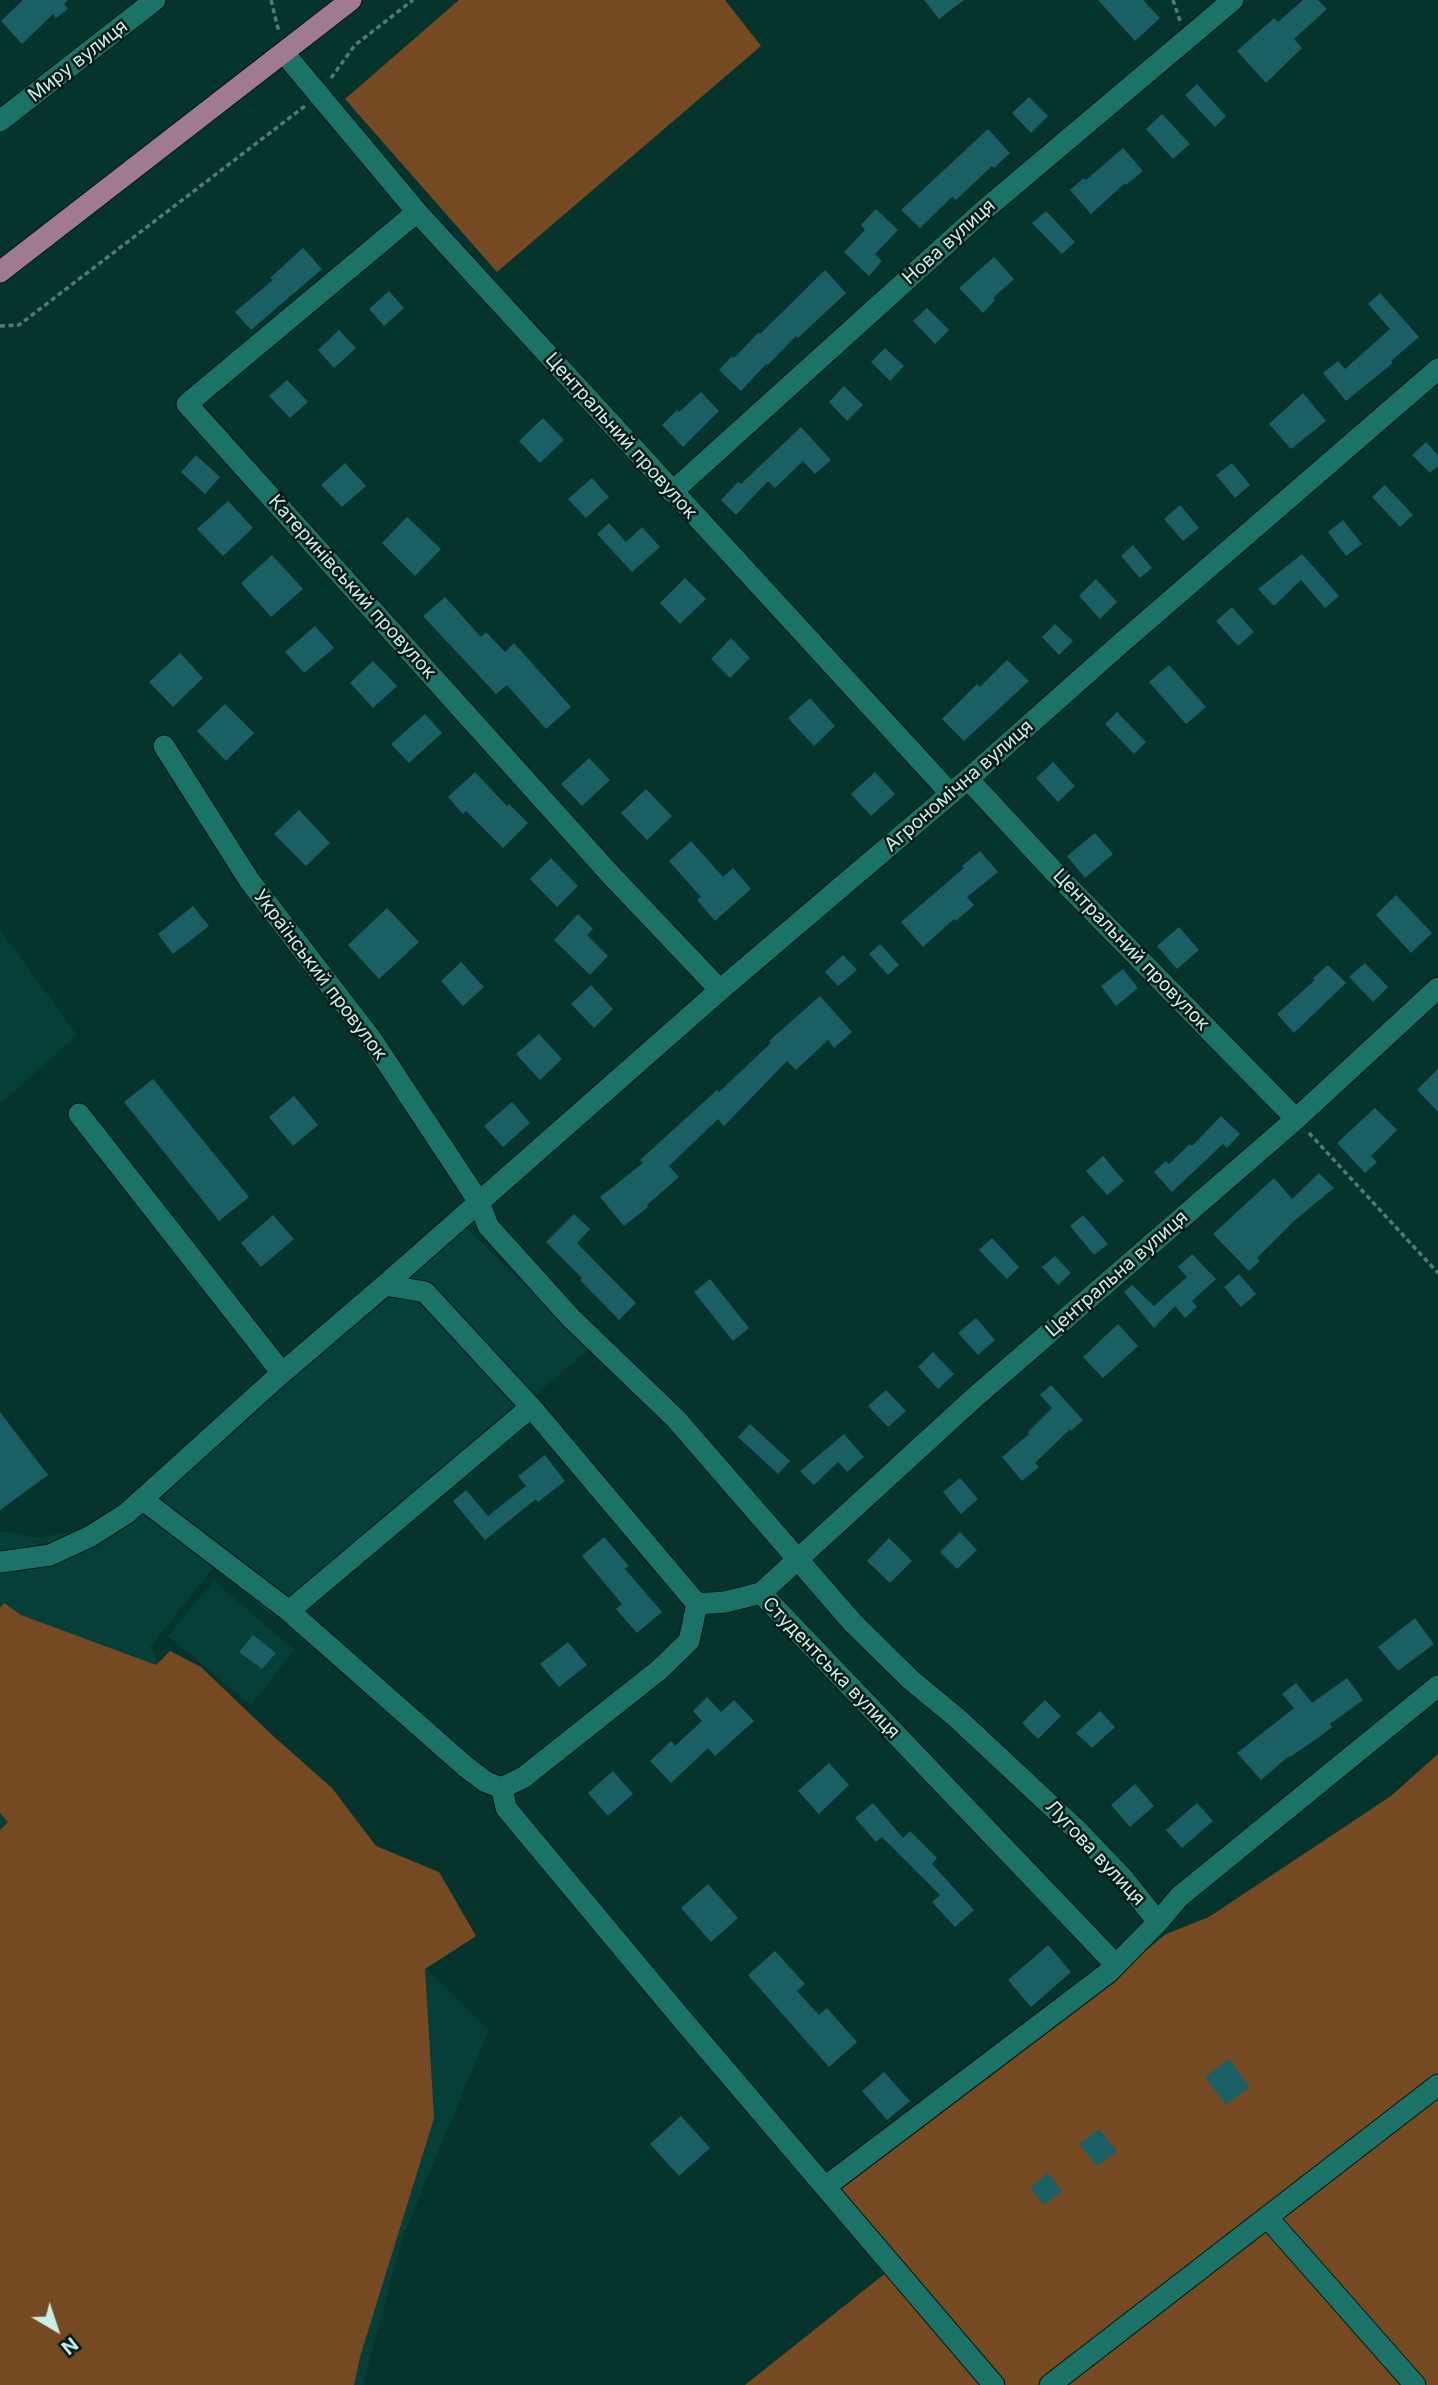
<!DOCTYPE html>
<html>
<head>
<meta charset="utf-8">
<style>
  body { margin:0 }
  #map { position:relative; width:1438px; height:2385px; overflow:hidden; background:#05342d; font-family:Inter,sans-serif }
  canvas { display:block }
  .north { position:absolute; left:21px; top:2294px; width:70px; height:70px; -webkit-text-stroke:5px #011915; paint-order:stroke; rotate:141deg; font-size:19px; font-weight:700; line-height:28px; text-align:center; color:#c8efe6 }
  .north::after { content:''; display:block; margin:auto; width:24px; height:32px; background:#c8efe6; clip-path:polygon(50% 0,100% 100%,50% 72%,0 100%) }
</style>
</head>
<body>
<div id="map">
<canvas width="1438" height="2385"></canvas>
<div class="north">N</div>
</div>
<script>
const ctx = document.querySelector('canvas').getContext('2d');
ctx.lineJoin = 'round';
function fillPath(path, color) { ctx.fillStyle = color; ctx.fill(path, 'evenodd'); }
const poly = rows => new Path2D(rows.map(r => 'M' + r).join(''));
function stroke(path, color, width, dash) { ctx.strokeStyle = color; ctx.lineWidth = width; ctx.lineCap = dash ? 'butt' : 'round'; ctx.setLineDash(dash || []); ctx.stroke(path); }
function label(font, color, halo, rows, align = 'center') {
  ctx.font = font + ' Inter,sans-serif'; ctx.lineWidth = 5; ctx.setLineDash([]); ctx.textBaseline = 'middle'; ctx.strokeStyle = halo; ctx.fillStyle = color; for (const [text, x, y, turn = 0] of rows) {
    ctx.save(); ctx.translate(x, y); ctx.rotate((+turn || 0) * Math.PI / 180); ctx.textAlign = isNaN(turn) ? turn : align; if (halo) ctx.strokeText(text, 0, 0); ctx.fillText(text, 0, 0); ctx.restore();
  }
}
fillPath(poly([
  [0,930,77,1035,0,1104],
  [465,1226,589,1349,274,1617,213,1568,150,1647,218,1766,489,2030,403,2236,363,2385,0,2385,0,1531,35,1538,122,1524],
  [214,1581,294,1650,251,1705,168,1636]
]), '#063f37');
fillPath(poly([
  [459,0,725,0,761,46,497,272,345,99],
  [4,1603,21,1615,156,1665,170,1651,201,1667,271,1734,332,1788,376,1846,439,1872,476,1936,425,1969,434,2118,360,2357,354,2385,0,2385,0,1830,8,1822,0,1813,0,1608],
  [1438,1754,1438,2385,745,2385,892,2268,837,2190,1060,2020,1166,1934,1209,1917,1391,1796]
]), '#754a22');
fillPath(poly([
  [23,0,68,0,64,4,68,9,56,18,53,14,22,44,1,21],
  [924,0,964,0,939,19],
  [1098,0,1143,0,1160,18,1135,41],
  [1303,0,1318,0,1327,9,1294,39,1302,48,1266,83,1237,51,1274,18,1278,22],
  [1197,84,1226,116,1215,127,1185,95],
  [1029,97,1048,116,1031,133,1012,113],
  [1162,114,1190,144,1173,159,1146,129],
  [988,129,1010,153,994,168,992,166,956,200,952,197,920,228,901,210],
  [1123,148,1143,171,1126,185,1125,183,1091,214,1070,190,1084,178,1086,180],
  [876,209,898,230,875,254,882,261,869,276,844,252,865,230,861,225],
  [1046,211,1075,242,1062,254,1032,223],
  [303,248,322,269,251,330,235,312,273,280,270,278],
  [994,257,1014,279,993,298,995,300,983,313,959,288],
  [825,270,846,293,798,338,796,336,768,365,766,364,741,391,719,370,732,356,734,358,759,332,760,334],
  [389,291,404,308,384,326,369,309],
  [1380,293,1419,337,1391,361,1393,363,1346,401,1323,373,1338,361,1345,369,1390,329,1368,304],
  [927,308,949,330,935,344,913,321],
  [339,330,356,348,334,368,318,350],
  [885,348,904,366,890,381,871,362],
  [287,380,308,402,290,418,269,396],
  [844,386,863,405,847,421,829,402],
  [701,392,719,411,683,447,662,425,677,410,679,412],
  [1303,393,1326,421,1291,449,1269,424],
  [543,418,564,440,540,463,519,441],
  [801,427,831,460,815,474,803,461,775,488,768,481,736,515,721,500,738,482,741,484],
  [1426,442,1438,455,1438,466,1430,473,1412,455],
  [196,455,220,477,205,494,181,472],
  [345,463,366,486,342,507,321,485],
  [1232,463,1250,485,1235,498,1216,475],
  [592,478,609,497,586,518,568,499],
  [1385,485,1413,515,1400,527,1372,497],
  [228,501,253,528,223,556,197,529],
  [1180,505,1199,528,1183,541,1164,519],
  [407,517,441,549,415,576,382,543],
  [1343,520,1362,544,1346,556,1328,532],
  [609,523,626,542,642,527,660,547,632,572,597,534],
  [1133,545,1152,568,1140,578,1121,556],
  [1302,554,1339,596,1325,608,1301,580,1274,606,1258,589],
  [272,555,303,589,271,617,241,583],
  [685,578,706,599,680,624,660,603],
  [1096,579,1117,602,1100,619,1079,596],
  [445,597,481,637,486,632,505,652,514,643,571,707,546,729,507,685,496,694,423,616],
  [1232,607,1254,632,1238,646,1216,621],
  [1055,624,1073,641,1059,655,1042,637],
  [315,626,334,648,304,673,285,652],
  [731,638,750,658,730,678,711,659],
  [180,653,203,678,173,707,149,682],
  [1007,660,1029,681,964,741,942,719,977,684,980,687],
  [373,661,397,686,373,708,350,683],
  [1169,665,1206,707,1186,724,1149,682],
  [810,698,835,726,814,746,788,718],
  [225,704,254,733,226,761,197,731],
  [1117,712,1146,742,1134,754,1105,724],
  [425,714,442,733,409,763,391,744],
  [589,758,610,780,582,806,561,784],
  [1053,762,1075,786,1058,802,1036,778],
  [475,772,507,806,509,804,528,823,503,848,466,811,463,814,448,797],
  [875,772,895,794,871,816,851,794],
  [646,789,672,816,647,840,621,813],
  [299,810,330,843,306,866,274,834],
  [1095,833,1113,854,1085,878,1067,856],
  [691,841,723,877,733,868,751,889,715,921,697,900,701,897,669,861],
  [980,851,998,872,967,897,974,905,956,921,954,919,923,947,901,922,964,868,962,866],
  [551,858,578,886,557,907,530,879],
  [1396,895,1432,933,1411,953,1376,915],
  [193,906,209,926,173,954,158,934],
  [387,908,419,942,379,979,348,945],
  [578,914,593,929,587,935,608,956,590,975,554,940],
  [1179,927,1199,950,1177,969,1157,946],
  [880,944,899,965,888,975,869,954],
  [843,955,857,970,838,986,825,972],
  [461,962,484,987,463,1006,441,981],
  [1365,963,1388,987,1373,1002,1349,977],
  [1328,965,1346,983,1294,1033,1277,1014,1315,980,1313,978],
  [1123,969,1138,988,1116,1006,1101,986],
  [591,985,613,1009,594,1028,571,1004],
  [820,996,852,1032,834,1048,828,1040,796,1070,787,1061,724,1126,718,1119,669,1166,679,1177,647,1205,648,1207,624,1226,600,1197,643,1163,640,1160,717,1090,719,1092,771,1043,769,1041],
  [539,1034,562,1059,540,1080,516,1054],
  [1438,1069,1438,1112,1417,1090],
  [153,1079,249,1197,219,1221,124,1102],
  [294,1096,318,1125,293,1146,269,1117],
  [512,1102,530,1123,503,1147,484,1126],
  [1375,1108,1397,1130,1371,1156,1377,1162,1365,1173,1337,1143],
  [1221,1116,1240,1134,1227,1148,1223,1144,1172,1192,1154,1172,1166,1161,1169,1164,1190,1144,1192,1146],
  [1103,1156,1124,1181,1107,1195,1086,1171],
  [1319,1173,1334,1188,1294,1221,1257,1258,1260,1261,1249,1271,1213,1234,1274,1178,1292,1199],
  [574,1214,590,1229,577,1243,636,1303,619,1320,580,1280,582,1278,546,1242],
  [273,1215,294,1239,261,1267,241,1243],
  [1083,1215,1108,1244,1094,1255,1070,1226],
  [992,1238,1019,1267,1007,1279,979,1250],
  [1192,1254,1216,1279,1192,1301,1197,1307,1185,1318,1175,1306,1154,1328,1124,1292,1132,1285,1154,1306,1187,1277,1178,1267],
  [1055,1256,1071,1273,1058,1285,1042,1267],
  [1239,1274,1256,1294,1241,1307,1224,1287],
  [710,1279,749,1328,733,1341,694,1292],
  [976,1318,995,1340,978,1355,958,1333],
  [1118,1324,1138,1346,1103,1378,1083,1357],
  [933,1352,954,1374,938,1389,918,1367],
  [1051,1385,1083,1420,1071,1431,1070,1429,1035,1463,1039,1467,1022,1481,1002,1457,1029,1434,1028,1432,1052,1408,1040,1395],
  [886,1390,906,1411,888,1427,868,1406],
  [0,1412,48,1475,0,1510],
  [750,1424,790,1461,778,1474,738,1437],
  [844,1434,864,1457,847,1472,838,1462,814,1485,800,1471],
  [545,1455,565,1481,538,1502,536,1499,485,1540,453,1501,466,1490,488,1516,526,1486,518,1476],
  [960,1478,978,1499,961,1514,943,1492],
  [960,1532,977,1550,957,1569,940,1552],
  [604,1537,629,1566,625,1569,662,1612,637,1633,616,1609,622,1604,582,1556],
  [889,1538,912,1561,890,1583,867,1561],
  [1415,1618,1434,1644,1398,1671,1378,1647],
  [253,1635,276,1653,262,1669,239,1652],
  [568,1642,587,1665,559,1687,540,1664],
  [1347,1678,1363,1700,1330,1724,1332,1727,1318,1738,1290,1757,1289,1756,1261,1780,1237,1753,1294,1708,1282,1694,1296,1683,1312,1703],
  [707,1697,721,1712,734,1700,754,1721,715,1756,708,1748,671,1783,650,1761,671,1741,675,1746,702,1721,693,1711],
  [1045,1700,1061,1716,1038,1739,1022,1723],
  [1100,1711,1115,1727,1092,1748,1076,1733],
  [829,1763,849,1785,819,1814,798,1791],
  [613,1771,633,1794,608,1816,588,1793],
  [1135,1784,1154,1806,1130,1827,1111,1805],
  [873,1803,903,1838,910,1831,937,1858,932,1864,974,1910,955,1927,932,1902,940,1895,882,1837,876,1842,855,1818],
  [1197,1803,1213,1821,1182,1848,1166,1830],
  [708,1884,738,1918,711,1942,681,1908],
  [1048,1945,1071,1972,1031,2007,1008,1980],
  [775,1951,805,1984,797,1991,819,2015,827,2008,857,2042,829,2067,748,1975],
  [1229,2059,1250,2087,1226,2105,1205,2077],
  [884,2072,910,2101,887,2120,862,2091],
  [681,2116,710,2148,679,2176,650,2144],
  [1099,2129,1117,2151,1097,2166,1079,2144],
  [1048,2173,1062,2191,1044,2205,1030,2188]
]), '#1a5f63');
const minor = poly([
  [284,53,417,212,951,794],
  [0,121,155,0],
  [417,212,187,404,610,874,720,990],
  [672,492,982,212,1233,0],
  [164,746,249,880,372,1040,479,1202,488,1226,571,1318,676,1419,853,1623,911,1680,957,1718,1078,1831,1123,1878,1158,1922],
  [968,779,1059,877,1296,1119],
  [79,1114,282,1373],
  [385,1285,425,1292,531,1407,697,1604,725,1602,761,1593,1116,1965],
  [142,1499,289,1611,466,1767,486,1782,502,1788,524,1777,659,1670,689,1641,697,1604],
  [0,1562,50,1555,91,1536,127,1513,274,1380,385,1285,720,990,968,779,1119,645,1438,369],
  [761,1593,974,1398,1296,1119,1438,988],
  [289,1611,531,1407],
  [502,1788,506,1808,681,2018,994,2385],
  [825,2187,1109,1972,1158,1922,1179,1897,1438,1686],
  [1267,2217,1415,2385],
  [1050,2385,1438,2085]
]);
const major = poly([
  [0,272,351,0]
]);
stroke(minor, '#011915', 23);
stroke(major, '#011915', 23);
stroke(poly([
  [271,0,279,32],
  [1173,0,1180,21],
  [331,78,355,45,413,0],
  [0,326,19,325,305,106],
  [1309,1133,1438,1273]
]), '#507c74', 3.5, [5, 3.5]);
stroke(minor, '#1a7366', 21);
stroke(major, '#a07a8e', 21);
label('19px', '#c8efe6', '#011915', [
  ["Миру вулиця",78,61,-38],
  ["Нова вулиця",949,242,-42],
  ["Центральний провулок",621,436,48],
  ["Катеринівський провулок",352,587,48],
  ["Агрономічна вулиця",959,786,-41],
  ["Центральний провулок",1131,950,46],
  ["Український провулок",320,975,53],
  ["Центральна вулиця",1117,1274,-41],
  ["Студентська вулиця",831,1668,46],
  ["Лугова вулиця",1095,1853,47]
]);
</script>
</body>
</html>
